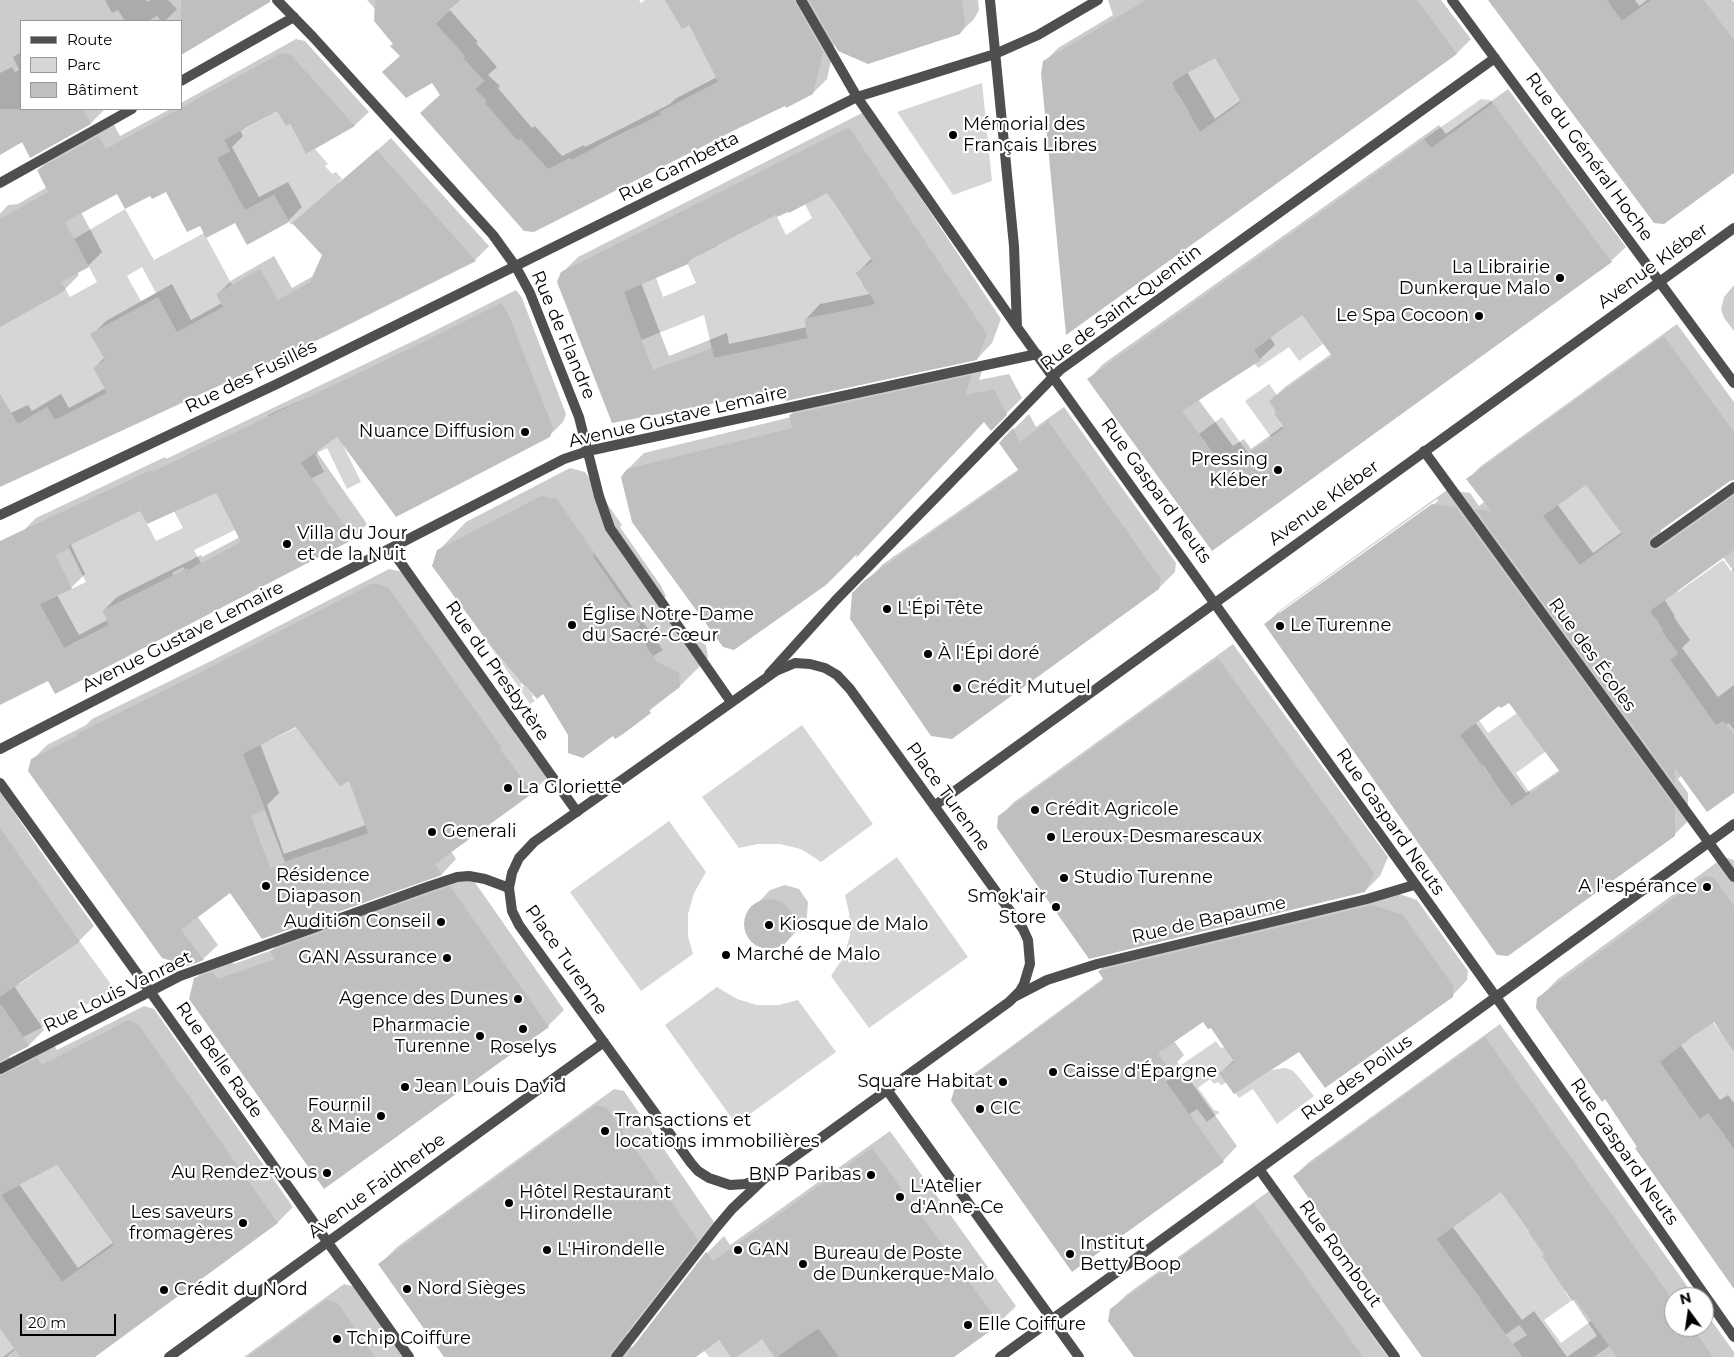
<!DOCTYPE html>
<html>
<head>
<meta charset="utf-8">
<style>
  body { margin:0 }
  #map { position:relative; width:1734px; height:1357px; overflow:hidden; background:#fff; font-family:Montserrat,sans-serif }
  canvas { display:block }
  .legend { position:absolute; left:20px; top:20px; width:162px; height:90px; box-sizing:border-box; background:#fff; border:1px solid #999; margin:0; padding:6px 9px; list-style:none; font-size:15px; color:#000 }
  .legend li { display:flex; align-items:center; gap:10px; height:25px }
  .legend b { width:25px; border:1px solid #999 }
  .north { position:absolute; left:1664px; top:1287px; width:50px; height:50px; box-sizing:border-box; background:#fff; border:1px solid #999; border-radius:50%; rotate:346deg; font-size:14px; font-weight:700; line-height:20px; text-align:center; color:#000 }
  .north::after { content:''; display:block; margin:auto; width:18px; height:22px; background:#000; clip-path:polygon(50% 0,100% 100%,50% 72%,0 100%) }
  .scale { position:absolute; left:20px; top:1314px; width:96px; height:22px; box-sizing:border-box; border:2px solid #000; border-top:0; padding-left:6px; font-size:15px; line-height:18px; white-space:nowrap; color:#000; -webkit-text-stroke:4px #fff; paint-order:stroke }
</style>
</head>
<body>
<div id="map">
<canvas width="1734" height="1357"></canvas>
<ul class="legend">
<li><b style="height:6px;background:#4f4f4f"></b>Route</li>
<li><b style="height:14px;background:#d6d6d6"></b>Parc</li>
<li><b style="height:14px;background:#bfbfbf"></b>Bâtiment</li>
</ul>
<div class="north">N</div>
<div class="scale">20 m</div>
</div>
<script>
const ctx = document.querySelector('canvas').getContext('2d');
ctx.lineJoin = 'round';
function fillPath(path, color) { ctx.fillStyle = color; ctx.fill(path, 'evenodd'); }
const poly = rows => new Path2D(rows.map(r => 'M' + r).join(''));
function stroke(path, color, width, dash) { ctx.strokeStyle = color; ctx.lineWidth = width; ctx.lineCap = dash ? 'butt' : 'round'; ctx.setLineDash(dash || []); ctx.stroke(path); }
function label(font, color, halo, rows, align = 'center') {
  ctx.font = font + ' Montserrat,sans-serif'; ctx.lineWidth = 4.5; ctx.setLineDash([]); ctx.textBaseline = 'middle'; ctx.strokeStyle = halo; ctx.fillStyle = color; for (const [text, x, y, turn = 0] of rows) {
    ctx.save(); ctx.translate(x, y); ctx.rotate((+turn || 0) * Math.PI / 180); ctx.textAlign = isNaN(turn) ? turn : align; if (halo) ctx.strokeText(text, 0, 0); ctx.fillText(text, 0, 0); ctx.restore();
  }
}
fillPath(poly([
  [105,0,146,0,148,2,151,0,168,0,177,9,165,21,161,21,157,16,148,21,125,21,118,10,112,13],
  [461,0,639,0,641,3,645,0,672,0,689,25,718,82,660,112,664,121,631,129,601,144,573,164,570,158,558,164,551,178,521,139,518,141,491,123,475,89,484,81,463,58,465,56,435,24],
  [1307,0,1220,148,1149,134,1189,112,1179,95,1146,113,1160,94,1174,87,1172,82],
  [1607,0,1651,0,1601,36,1609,3],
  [21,52,21,98,20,99,21,109,25,109,39,133,19,144,4,117,0,119,0,73,12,67,15,72,19,70,13,57],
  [982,83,992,181,953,195,897,112],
  [1481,99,1490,100,1493,103,1440,162,1424,139],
  [276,108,286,126,290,124,306,154,315,149,328,164,325,166,332,174,336,172,342,179,338,183,362,209,311,207,291,225,274,195,232,217,217,158,230,151,215,124,245,129,268,116],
  [819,176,834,204,852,231,882,256,855,273,862,284,883,271,896,289,859,314,833,313,804,319,808,339,777,346,714,358,704,315,634,343,627,300,620,280,652,267,663,297,696,283,685,258,702,250,704,253,716,248,714,242,776,215,786,235,812,218,798,190],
  [125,209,154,260,204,233,232,285,217,294,232,324,162,341,130,342,118,319,91,334,105,360,93,368,107,393,86,404,86,406,55,420,47,407,18,424,0,424,0,323,66,290,70,297,97,282,74,239],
  [142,267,156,293,141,301,127,276],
  [1282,287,1323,344,1299,361,1289,347,1258,368,1231,331,1279,332,1291,323],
  [1269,384,1285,406,1274,414,1286,432,1271,437,1245,401],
  [304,399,315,422,346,408,343,445,361,482,347,489,327,448,315,454,324,472,287,491,281,440,268,415],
  [1222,417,1250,456,1237,464,1218,460,1199,434],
  [1567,459,1623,511,1678,592,1723,560,1731,571,1734,569,1734,730,1729,723,1726,725,1723,721,1715,726,1670,660,1678,654,1670,642,1638,647,1663,630,1656,619,1630,637,1609,544,1580,565,1559,558,1527,483],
  [208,477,235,530,194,550,201,563,186,572,183,567,172,573,175,578,143,591,102,611,109,625,64,648,58,637,33,650,19,614,86,582,68,546,125,482,156,541,183,528,166,496],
  [589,546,663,650,650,658,631,631,640,625,629,610,629,606,627,608,568,561],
  [497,613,522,683,520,684,522,687,527,686,533,696,532,697,535,701,530,704,477,627],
  [1357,629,1472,710,1488,733,1533,702,1545,752,1516,773,1542,810,1528,795,1486,824,1466,796,1492,778,1483,765,1442,794],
  [802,725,873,824,821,862,801,849,780,844,758,844,739,848,702,797],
  [300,726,332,740,313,750,340,787,349,781,340,768,357,752,386,882,332,861,327,847,285,862,253,779,235,743,267,733,271,740],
  [669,821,706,872,694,893,688,914,688,936,693,954,641,991,570,892],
  [897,857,968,957,869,1028,831,976,844,956,850,935,849,913,845,895],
  [80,942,110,983,107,994,23,1037,2,1006,0,1007,0,966,12,983,20,984],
  [717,987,737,999,757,1005,779,1005,798,1000,836,1052,736,1124,665,1025],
  [1634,1002,1688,1040,1713,1022,1721,1033,1734,1024,1734,1177,1719,1140,1725,1136,1708,1113,1699,1120,1667,1083],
  [1216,1041,1221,1048,1224,1047,1249,1084,1271,1070,1285,1068,1292,1070,1297,1075,1314,1096,1277,1124,1253,1089,1239,1098,1228,1082,1221,1085,1218,1082,1214,1084,1210,1079,1198,1088,1214,1110,1220,1112,1207,1122,1197,1109,1182,1119,1160,1086,1173,1076,1171,1072],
  [1526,1164,1513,1208,1521,1220,1556,1210,1528,1232,1537,1244,1570,1235,1542,1256,1587,1274,1564,1290,1571,1301,1544,1320,1561,1343,1591,1321,1637,1326,1594,1357,1519,1357,1521,1355,1513,1344,1527,1335,1519,1325,1491,1345,1470,1305,1480,1298,1459,1270,1387,1243,1356,1265,1328,1227,1396,1179],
  [57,1165,114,1245,62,1282,1,1195],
  [739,1297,774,1357,737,1357],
  [807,1312,839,1357,776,1357,790,1348,779,1331],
  [0,1329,15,1350,6,1357,0,1357],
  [724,1332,731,1357,709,1357,702,1348]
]), '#d6d6d6');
fillPath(poly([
  [0,0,256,0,181,21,21,21,21,109,104,110,91,123,31,156,22,141,0,154],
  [367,0,459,0,449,9,478,42,476,43,497,67,488,75,500,86,498,88,532,128,535,126,562,156,584,145,585,147,670,104,675,99,717,77,689,23,667,0,978,0,979,10,974,19,960,33,835,43,827,79,813,93,785,104,533,231,432,82,401,56,376,10],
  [1108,0,1441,0,1471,39,1457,53,1067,332,1044,62,1058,48,1113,15],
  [1216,56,1241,100,1215,119,1187,72],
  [1489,0,1635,0,1639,6,1647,0,1732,0,1734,2,1734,172],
  [296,39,305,41,369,112,355,125,306,153,290,123,278,109,240,130,243,136,232,147,259,197,288,182,302,207,288,221,235,222,201,224,166,191,151,194,118,193,81,212,102,252,88,266,77,272,79,275,65,289,0,325,0,214,8,205,18,204,47,187,38,170,52,156,113,123,120,136,170,109,181,109,181,103],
  [1508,89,1626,247,1611,261,1212,549,1089,379,1103,364,1439,125,1446,134],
  [1302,313,1331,354,1285,387,1270,401,1278,412,1283,426,1251,449,1244,439,1233,446,1198,399,1260,359,1275,345,1270,337],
  [864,112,1001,319,992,343,977,359,785,389,613,421,562,273,578,257],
  [828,192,872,258,856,274,870,294,820,304,805,320,807,327,729,344,727,333,669,356,641,283,687,263,693,257,716,246,721,242,776,214],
  [391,138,489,246,475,260,304,346,302,342,0,465,0,418,28,405,32,411,61,394,69,408,106,388,94,368,105,357,92,335,106,321,172,284,191,320,222,303,218,294,232,280,274,256,292,288,315,275,323,255,294,223],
  [1734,285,1734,331,1724,318,1721,309,1724,297],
  [516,290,522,298,566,414,563,422,549,436,337,435,316,451,367,524,353,538,56,692,49,679,0,704,0,545,22,532,36,518,165,457,166,459,430,333],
  [216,491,240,537,202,557,201,555,117,597,103,611,107,620,79,635,57,595,71,588,85,574,71,545,76,540,140,509],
  [1677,324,1734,402,1734,480,1730,480,1661,529,1661,534,1734,493,1734,572,1723,557,1664,599,1675,616,1674,617,1690,640,1682,648,1718,697,1734,685,1734,791,1682,775,1678,779,1688,793,1688,821,1674,835,1507,955,1265,625,1279,611,1447,490,1470,493,1479,506,1485,501,1468,479,1481,466],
  [1586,483,1622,532,1593,553,1557,504],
  [1437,499,1438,501,1279,615,1279,612],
  [1509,701,1560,770,1526,793,1475,722,1500,705],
  [986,360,979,380,1009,374,1022,398,991,429,984,420,628,469,644,453,791,417,790,415,806,399],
  [1064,407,1176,563,1175,572,1159,588,854,594,883,564,1019,469,1000,443,1029,414,1036,427],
  [570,468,585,472,622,525,620,527,661,586,666,596,663,600,684,633,706,645,708,658,680,686,622,733,613,735,569,734,544,692,438,551,466,522],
  [389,569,403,572,516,733,515,734,547,778,532,792,451,851,456,859,442,874,262,938,230,891,197,916,218,945,203,959,32,760,47,745,86,725,92,719,215,659],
  [296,726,350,780,366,825,284,854,267,805,279,793,260,744],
  [1233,644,1388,857,1380,876,1365,891,999,817,1014,802],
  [0,791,39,849,94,926,79,941,14,986,44,1030,29,1045,9,1055,9,1057,12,1060,53,1043,57,1050,144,1006,154,1009,293,1207,278,1222,92,1357,3,1357,15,1348,0,1327],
  [57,1163,114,1242,78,1268,19,1184],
  [1724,857,1734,860,1734,1027,1714,1021,1680,1044,1720,1100,1728,1095,1734,1103,1734,1286,1538,999,1558,979],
  [467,871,564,1010,548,1026,195,979,211,963,228,956,234,964,272,950,287,935],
  [785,885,799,889,808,902,807,917,799,929,784,944,769,949,755,944,747,932,746,917,756,905,770,890],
  [1388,890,1417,900,1468,971,1467,980,1452,996,1300,1050,1220,1073,1234,1060,1211,1027,1204,1020,1174,1041,1184,1055,1177,1062,1237,1146,1223,1161,955,1091,971,1076,1104,978,1099,971,1114,957],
  [1500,1024,1695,1297,1674,1297,1674,1327,1704,1327,1704,1310,1734,1352,1734,1357,1424,1357,1294,1176,1309,1162],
  [1501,1191,1530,1231,1546,1254,1544,1256,1597,1336,1567,1357,1534,1311,1522,1320,1452,1226],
  [614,1089,624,1091,714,1222,627,1334,629,1346,634,1347,707,1253,724,1236,730,1245,890,1131,1016,1306,999,1323,952,1357,778,1357,762,1337,735,1357,733,1357,719,1338,694,1357,445,1357,380,1264,397,1247],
  [1269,1191,1388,1357,1135,1357,1111,1310,1126,1295],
  [344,1284,355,1287,405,1357,244,1357]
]), '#0003');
fillPath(poly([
  [181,0,270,0,270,2,181,55],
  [375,0,461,0,435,23,465,56,463,58,484,81,475,89,487,101,485,103,518,141,521,139,548,169,570,158,571,160,661,114,660,112,718,82,689,25,682,29,665,0,794,0,823,52,813,94,786,108,785,106,741,127,534,232,524,231,420,113,440,95,432,83,406,98,382,72,400,56,390,46,393,44,374,21],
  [809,0,962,0,965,25,960,34,868,64,838,51],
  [1146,0,1417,0,1457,54,1066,335,1041,73,1043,61],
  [1215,58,1241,102,1200,132,1171,82],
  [1488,0,1607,0,1622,21,1651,0,1704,0,1734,40,1734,173,1664,224,1654,223],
  [281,53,291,55,355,126,306,154,290,124,286,126,277,111,224,140,230,151,217,158,245,210,274,195,289,222,247,245,235,223,206,238,200,226,187,232,166,192,152,199,150,196,125,209,117,194,65,222,89,267,61,282,66,290,0,327,0,219,48,192,37,170,98,136,106,149],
  [1493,103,1612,262,1212,551,1087,379,1424,139,1431,148],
  [1302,315,1332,356,1269,401,1276,412,1274,414,1284,428,1236,462,1229,453,1218,460,1182,411,1261,360,1254,350],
  [0,109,83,109,91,124,30,158,22,142,0,155],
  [849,127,987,334,977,360,786,401,784,390,612,423,557,282,561,272],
  [827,193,873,262,855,273,876,304,804,319,808,338,714,358,712,348,653,370,624,292,688,264,687,261,717,247,716,246,776,215,777,217,788,212,789,213],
  [377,150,476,261,326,336,303,347,302,344,279,358,0,487,0,394,18,424,47,407,55,420,107,393,93,368,105,360,90,334,158,297,177,332,223,307,216,294,260,269,278,300,310,282,322,255,292,223],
  [501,303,508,313,553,428,550,437,396,517,337,437,301,463,354,539,55,694,48,681,0,705,0,541,151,470,152,472,415,346],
  [216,493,241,542,188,570,187,568,102,611,109,625,64,648,40,604,72,589,56,555,69,548,68,546,140,511,147,524],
  [1664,336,1734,432,1734,480,1730,481,1651,537,1648,543,1652,549,1659,549,1734,495,1734,550,1650,611,1663,629,1662,631,1678,654,1670,660,1716,725,1723,721,1734,734,1734,793,1707,812,1675,768,1675,784,1475,509,1491,511,1466,479],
  [1586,485,1622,534,1580,565,1543,516],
  [972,375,965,395,994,389,1007,415,991,431,984,422,856,558,857,554,826,585,734,650,723,647,632,522,621,477,627,469,792,428,789,415],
  [1048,421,1161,579,1159,589,952,739,931,736,850,619,852,593,865,580,1019,471,999,443,1013,428,1020,442],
  [541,496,557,499,595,554,593,556,633,614,639,625,635,628,656,661,679,673,680,687,649,710,651,713,623,734,615,739,613,736,583,758,568,753,568,735,543,694,537,699,526,686,525,687,487,641,432,566,437,550],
  [1432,504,1456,507,1675,807,1675,836,1508,956,1497,955,1264,624],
  [1509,703,1560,772,1512,806,1460,735,1499,706,1501,708],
  [373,583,388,587,502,748,500,749,533,793,435,864,442,875,262,939,230,893,181,930,204,960,188,966,162,958,28,771,31,759,77,736,76,734,199,673],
  [296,727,340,787,349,781,368,833,270,868,251,816,265,809,243,754],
  [1218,658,1374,873,1365,892,1089,959,997,828,998,816],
  [0,828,80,942,0,997],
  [1704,876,1714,878,1734,906,1734,1052,1714,1022,1692,1037,1660,1062,1700,1119,1708,1113,1734,1149,1734,1289,1635,1148,1637,1147,1605,1099,1602,1102,1536,1008,1537,998],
  [450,886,549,1027,324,1189,189,999,194,978,212,972,218,979,275,959,270,951],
  '744 924a25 25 0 1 1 50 0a25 25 0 1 1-50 0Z',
  [1373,905,1403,915,1454,987,1453,997,1325,1088,1299,1052,1234,1094,1219,1073,1234,1062,1211,1028,1208,1029,1203,1022,1158,1053,1170,1071,1162,1076,1224,1162,1072,1272,951,1101,954,1090,1104,980,1098,971],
  [0,1003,29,1046,0,1061],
  [128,1020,138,1024,278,1223,95,1357,20,1357,0,1329,0,1076,37,1058,42,1065],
  [57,1165,114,1245,62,1282,1,1195],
  [1485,1037,1674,1302,1674,1327,1692,1327,1713,1357,1617,1357,1575,1299,1572,1301,1542,1256,1544,1254,1528,1232,1529,1231,1501,1192,1437,1239,1522,1357,1422,1357,1293,1176],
  [596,1105,607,1108,698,1240,611,1353,609,1357,444,1357,378,1264],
  [872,1148,1000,1324,954,1357,839,1357,819,1328,776,1357,774,1357,762,1339,737,1357,731,1357,719,1340,696,1357,625,1357,706,1252,713,1261],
  [1254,1204,1363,1357,1134,1357,1108,1321,1110,1309],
  [326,1300,338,1303,375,1357,248,1357]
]), '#bfbfbf');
stroke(poly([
  [1655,543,1734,487]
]), '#4f4f4f', 10);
stroke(poly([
  [616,1357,716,1228,732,1209,767,1176]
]), '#4f4f4f', 10);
stroke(poly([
  [277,0,313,37,493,235,516,267,530,293,579,417,599,496,610,528,731,702],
  [801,0,857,97,1017,327,1496,997,1734,1337],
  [990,0,1014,246,1017,327],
  [1452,0,1734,383],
  [181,81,294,17],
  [0,183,132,109],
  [1424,451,1734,877],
  [0,515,279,383,857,97,995,54,1038,35,1098,0],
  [391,549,577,812],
  [769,674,835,601,1060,370,1495,58],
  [0,749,564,459,588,451,1037,354],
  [0,783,149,990,409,1357],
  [1016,996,1047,980,1097,964,1367,899,1414,885],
  [0,1069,180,976,427,887,457,877,469,876,485,879,509,888],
  [1259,1169,1395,1357],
  [1000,1357,1734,824]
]), '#4f4f4f', 10);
stroke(poly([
  [795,663,810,664,825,668,837,675,850,689,1023,929,1028,940,1030,964,1024,984,1020,991,1009,1002,768,1176,745,1184,730,1185,709,1178,698,1171,691,1163,519,925,512,911,509,888,512,873,519,858,534,842,776,671,795,663],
  [934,806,1734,228],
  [887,1090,1079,1357],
  [169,1357,604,1042]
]), '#4f4f4f', 10);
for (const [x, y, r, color] of [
  [953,135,5,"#000"],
  [1560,278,5,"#000"],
  [1479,316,5,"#000"],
  [525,432,5,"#000"],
  [1278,470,5,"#000"],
  [287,544,5,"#000"],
  [887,609,5,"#000"],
  [572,625,5,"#000"],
  [1280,626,5,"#000"],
  [928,654,5,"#000"],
  [957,688,5,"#000"],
  [508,788,5,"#000"],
  [1035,810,5,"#000"],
  [432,832,5,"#000"],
  [1051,837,5,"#000"],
  [1064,878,5,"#000"],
  [266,886,5,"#000"],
  [1707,887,5,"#000"],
  [1056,907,5,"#000"],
  [441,922,5,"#000"],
  [769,925,5,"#000"],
  [726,955,5,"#000"],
  [447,958,5,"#000"],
  [518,999,5,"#000"],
  [523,1029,5,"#000"],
  [480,1036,5,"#000"],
  [1053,1072,5,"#000"],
  [1003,1082,5,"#000"],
  [405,1087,5,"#000"],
  [980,1109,5,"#000"],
  [381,1116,5,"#000"],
  [605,1131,5,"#000"],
  [327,1173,5,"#000"],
  [871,1175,5,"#000"],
  [900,1197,5,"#000"],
  [509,1203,5,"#000"],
  [243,1223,5,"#000"],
  [547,1250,5,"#000"],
  [738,1250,5,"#000"],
  [1070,1254,5,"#000"],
  [803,1264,5,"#000"],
  [407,1289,5,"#000"],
  [164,1290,5,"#000"],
  [968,1325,5,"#000"],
  [337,1339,5,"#000"]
]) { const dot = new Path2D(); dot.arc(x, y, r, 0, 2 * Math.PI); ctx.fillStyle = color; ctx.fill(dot); stroke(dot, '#fff', 2); }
label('18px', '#000', '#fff', [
  ["Mémorial des",963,125],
  ["Français Libres",963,146],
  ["La Librairie",1550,268,"right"],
  ["Dunkerque Malo",1550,289,"right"],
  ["Le Spa Cocoon",1469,316,"right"],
  ["Nuance Diffusion",515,432,"right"],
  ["Pressing",1268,460,"right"],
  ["Kléber",1268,481,"right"],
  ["Villa du Jour",297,534],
  ["et de la Nuit",297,555],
  ["L'Épi Tête",897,609],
  ["Église Notre-Dame",582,615],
  ["du Sacré-Cœur",582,636],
  ["Le Turenne",1290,626],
  ["À l'Épi doré",938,654],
  ["Crédit Mutuel",967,688],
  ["La Gloriette",518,788],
  ["Crédit Agricole",1045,810],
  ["Generali",442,832],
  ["Leroux-Desmarescaux",1061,837],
  ["Résidence",276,876],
  ["Diapason",276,897],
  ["Studio Turenne",1074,878],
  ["A l'espérance",1697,887,"right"],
  ["Smok'air",1046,897,"right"],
  ["Store",1046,918,"right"],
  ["Audition Conseil",431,922,"right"],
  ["Kiosque de Malo",779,925],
  ["Marché de Malo",736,955],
  ["GAN Assurance",437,958,"right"],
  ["Agence des Dunes",508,999,"right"],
  ["Pharmacie",470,1026,"right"],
  ["Turenne",470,1047,"right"],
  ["Roselys",523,1048,"center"],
  ["Caisse d'Épargne",1063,1072],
  ["Square Habitat",993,1082,"right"],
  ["Jean Louis David",415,1087],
  ["Fournil",371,1106,"right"],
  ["& Maie",371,1127,"right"],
  ["CIC",990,1109],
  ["Transactions et",615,1121],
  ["locations immobilières",615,1142],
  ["Au Rendez-vous",317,1173,"right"],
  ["BNP Paribas",861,1175,"right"],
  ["L'Atelier",910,1187],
  ["d'Anne-Ce",910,1208],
  ["Hôtel Restaurant",519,1193],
  ["Hirondelle",519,1214],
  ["Les saveurs",233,1213,"right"],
  ["fromagères",233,1234,"right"],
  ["Institut",1080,1244],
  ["Betty Boop",1080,1265],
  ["L'Hirondelle",557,1250],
  ["GAN",748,1250],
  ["Bureau de Poste",813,1254],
  ["de Dunkerque-Malo",813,1275],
  ["Nord Sièges",417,1289],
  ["Crédit du Nord",174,1290],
  ["Elle Coiffure",978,1325],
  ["Tchip Coiffure",347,1339]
], 'left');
label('18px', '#000', '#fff', [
  ["Rue du Général Hoche",1589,157,54],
  ["Rue Gambetta",679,167,-27],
  ["Avenue Kléber",1653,266,-36],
  ["Rue de Saint-Quentin",1121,308,-37],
  ["Rue de Flandre",563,335,67],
  ["Rue des Fusillés",251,377,-26],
  ["Avenue Gustave Lemaire",678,417,-13],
  ["Rue Gaspard Neuts",1156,491,54],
  ["Avenue Kléber",1324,503,-36],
  ["Avenue Gustave Lemaire",183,637,-27],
  ["Rue des Écoles",1592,655,54],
  ["Rue du Presbytère",497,671,55],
  ["Place Turenne",948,797,54],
  ["Rue Gaspard Neuts",1390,822,55],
  ["Rue de Bapaume",1209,920,-13],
  ["Place Turenne",566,960,55],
  ["Rue Louis Vanraet",118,992,-26],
  ["Rue Belle Rade",219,1060,55],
  ["Rue des Poilus",1357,1078,-36],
  ["Rue Gaspard Neuts",1624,1152,55],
  ["Avenue Faidherbe",377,1186,-36],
  ["Rue Rombout",1340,1254,54]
]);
</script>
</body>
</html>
